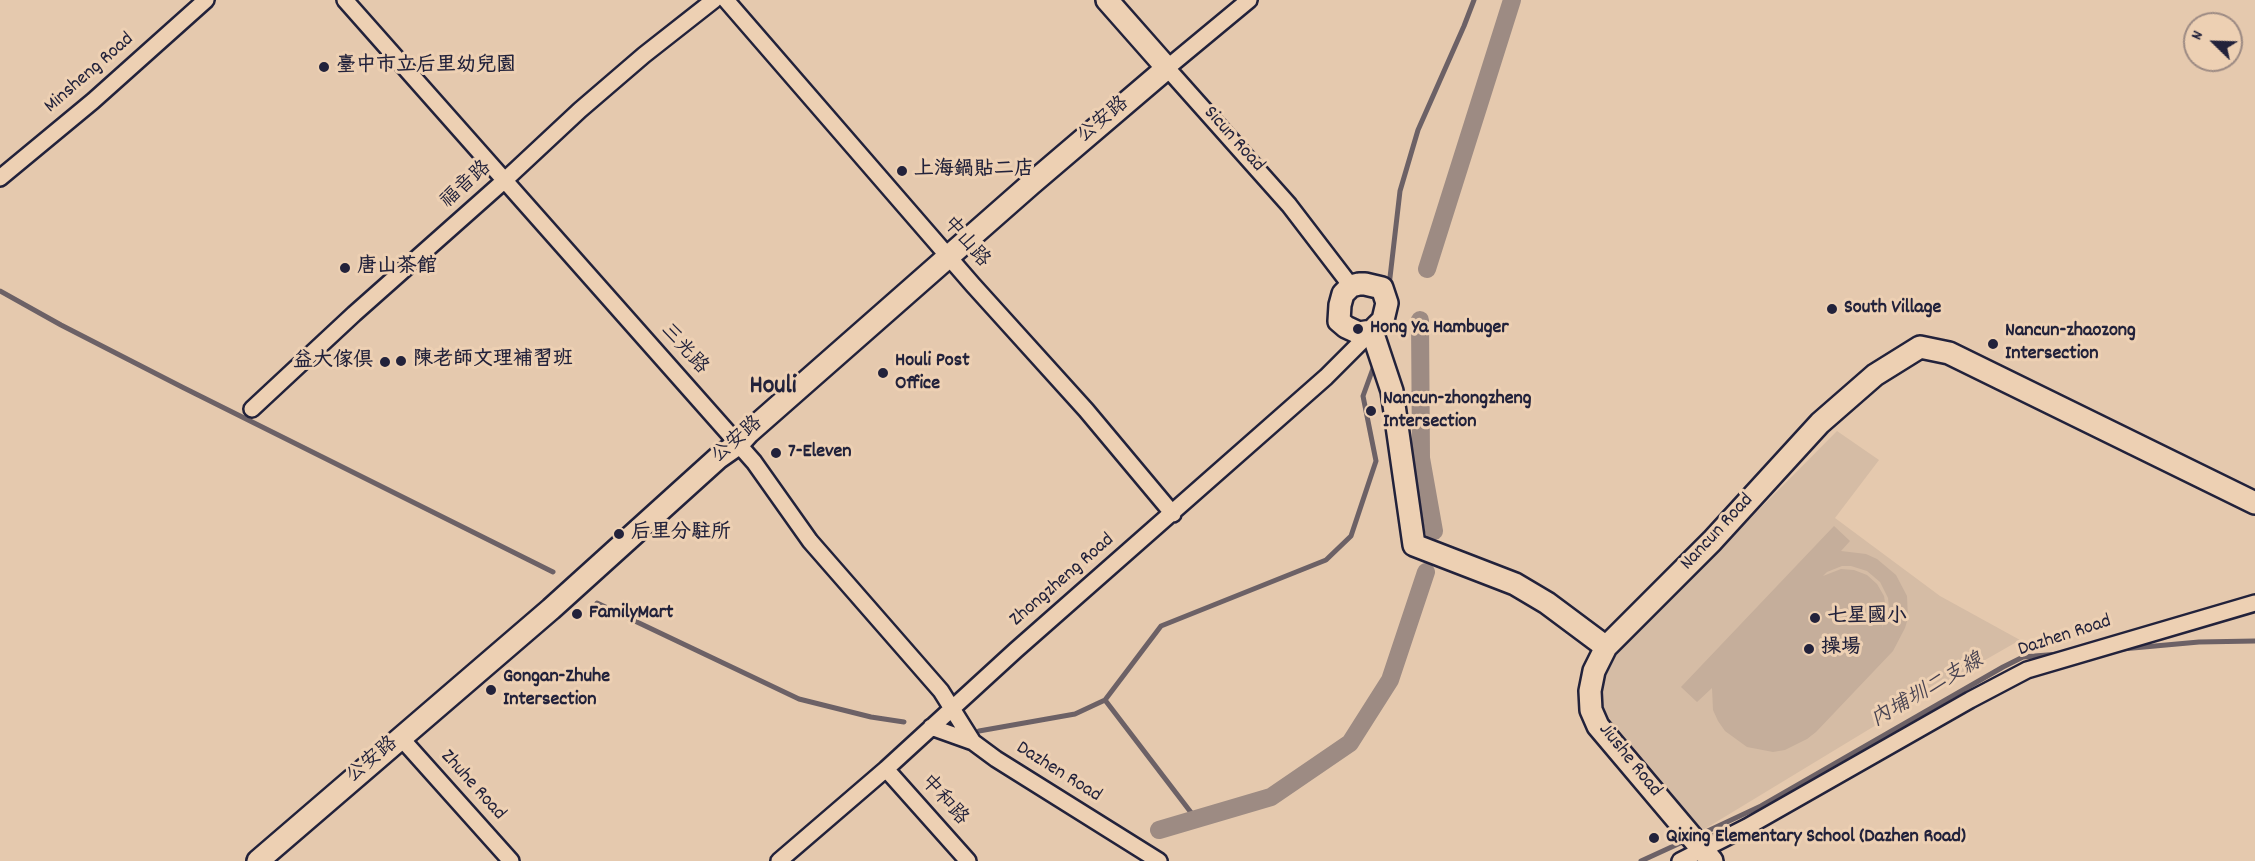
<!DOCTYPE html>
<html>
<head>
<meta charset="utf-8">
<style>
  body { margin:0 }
  #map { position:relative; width:2255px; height:861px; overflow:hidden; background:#e5c9ae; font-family:Dekko,sans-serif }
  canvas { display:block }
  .north { position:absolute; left:2183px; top:12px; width:60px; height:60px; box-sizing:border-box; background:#edd0b3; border:2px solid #9c8a83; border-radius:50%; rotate:293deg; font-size:16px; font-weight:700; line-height:24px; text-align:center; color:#22223b }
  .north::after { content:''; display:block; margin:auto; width:21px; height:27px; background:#22223b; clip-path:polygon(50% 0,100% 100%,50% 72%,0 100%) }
</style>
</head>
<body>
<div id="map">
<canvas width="2255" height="861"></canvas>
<div class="north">N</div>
</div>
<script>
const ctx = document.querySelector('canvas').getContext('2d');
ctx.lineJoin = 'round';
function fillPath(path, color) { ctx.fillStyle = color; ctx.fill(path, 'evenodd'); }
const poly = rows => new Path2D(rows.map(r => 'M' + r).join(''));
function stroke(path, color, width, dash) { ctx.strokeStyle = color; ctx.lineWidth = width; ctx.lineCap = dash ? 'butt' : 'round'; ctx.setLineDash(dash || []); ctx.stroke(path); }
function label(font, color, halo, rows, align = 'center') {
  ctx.font = font + ' Dekko,"LXGW WenKai TC",sans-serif'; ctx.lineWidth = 6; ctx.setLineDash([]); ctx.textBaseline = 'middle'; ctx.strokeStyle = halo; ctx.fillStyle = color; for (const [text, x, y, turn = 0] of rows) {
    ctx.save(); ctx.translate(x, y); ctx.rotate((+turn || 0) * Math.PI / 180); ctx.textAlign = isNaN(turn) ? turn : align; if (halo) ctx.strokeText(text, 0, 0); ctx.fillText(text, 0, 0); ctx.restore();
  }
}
fillPath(poly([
  [1837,431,1879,460,1835,518,1940,596,2020,640,1952,679,1703,830,1612,727,1602,703,1605,665]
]), '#d5bca5');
fillPath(poly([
  [1834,526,1850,541,1841,551,1866,554,1877,559,1896,575,1907,596,1908,618,1905,628,1893,651,1816,732,1807,739,1785,750,1773,752,1747,747,1725,731,1718,721,1713,710,1712,688,1697,702,1681,687],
  [1842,566,1851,566,1867,571,1880,582,1888,598,1889,607,1887,617,1882,628,1886,609,1884,596,1877,584,1867,575,1854,570,1841,569,1823,576,1827,572]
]), '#c5ae9b');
stroke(poly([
  [1389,286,1400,191,1418,130,1464,26,1474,0],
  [0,291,61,325,182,387,553,572],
  [597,603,799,699,871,717,904,722],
  [2122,649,2199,642,2255,641],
  [1105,700,1196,819],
  [979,731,1075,714,1105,700,1161,626,1326,560,1351,536,1376,461,1363,396,1375,363],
  [1697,836,1761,806,2003,667,2023,657,2059,654],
  [1641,861,1689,839]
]), '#6c6166', 5);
stroke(poly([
  [1427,269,1512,0],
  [1420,320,1421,458,1434,531],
  [1159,830,1271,797,1350,743,1390,680,1426,572]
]), '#9d8b83', 18);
const street = poly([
  [345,0,754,462,810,541,941,691,973,742],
  [726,0,973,285,1086,410,1173,514],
  [1249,0,1167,68,1289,205,1351,286],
  [0,178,93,101,206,0],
  [252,409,354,314,505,180,580,110,644,55,714,0],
  [931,727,973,742,996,759,1159,861],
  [401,738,511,861],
  [886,769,968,861],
  [779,861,886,769,1016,650,1326,377,1372,331],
  [1680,861,1747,827,1970,700,2027,670,2255,603]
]);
const secondary = poly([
  [1359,284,1365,284,1382,288,1387,303,1383,320,1372,331,1359,333,1346,327,1339,321,1340,305,1343,294,1351,286,1359,284],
  [1372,331,1392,391,1414,545,1515,584,1547,603,1606,647,1712,541,1820,423,1875,375,1920,347,1949,353,2255,503],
  [1606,647,1594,671,1590,691,1591,710,1598,726,1712,861],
  [258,861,551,609,718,458,738,444,749,432,1031,184,1167,68,1107,0]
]);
stroke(street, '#22223b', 20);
stroke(secondary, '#22223b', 26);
stroke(street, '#edd0b3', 15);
stroke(secondary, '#edd0b3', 21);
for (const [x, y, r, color] of [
  [324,67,6,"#22223b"],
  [902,171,6,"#22223b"],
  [345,268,6,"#22223b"],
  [1832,309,6,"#22223b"],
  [1358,329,6,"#22223b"],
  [1993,344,6,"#22223b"],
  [401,361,6,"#22223b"],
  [385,362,6,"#22223b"],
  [883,373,6,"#22223b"],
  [1371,411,6,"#22223b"],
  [776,453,6,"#22223b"],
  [619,534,6,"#22223b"],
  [577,614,6,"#22223b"],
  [1815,618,6,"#22223b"],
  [1809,649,6,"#22223b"],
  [491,690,6,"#22223b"],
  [1654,838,6,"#22223b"]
]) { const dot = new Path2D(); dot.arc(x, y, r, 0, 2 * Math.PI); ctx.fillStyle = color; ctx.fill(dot); stroke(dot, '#edd0b3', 2); }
label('bold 20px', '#22223b', '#edd0b3', [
  ["臺中市立后里幼兒園",336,67],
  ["上海鍋貼二店",914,171],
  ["唐山茶館",357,268],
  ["South Village",1844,309],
  ["Hong Ya Hambuger",1370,329],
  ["Nancun-zhaozong",2005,332],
  ["Intersection",2005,355],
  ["陳老師文理補習班",413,361],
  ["益大傢俱",373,362,"right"],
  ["Houli Post",895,362],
  ["Office",895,385],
  ["Nancun-zhongzheng",1383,400],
  ["Intersection",1383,423],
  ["7-Eleven",788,453],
  ["后里分駐所",631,534],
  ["FamilyMart",589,614],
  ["七星國小",1827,618],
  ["操場",1821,649],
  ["Gongan-Zhuhe",503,678],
  ["Intersection",503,701],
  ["Qixing Elementary School (Dazhen Road)",1666,838]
], 'left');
label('20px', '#22223b', '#edd0b3', [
  ["Minsheng Road",90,74,-41],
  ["公安路",1104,121,-40],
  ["Sicun Road",1233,140,48],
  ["福音路",467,186,-42],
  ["中山路",965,243,49],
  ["三光路",683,350,48],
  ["公安路",738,441,-41],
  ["Nancun Road",1718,533,-47],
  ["Zhongzheng Road",1063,581,-41],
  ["Dazhen Road",2065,637,-18],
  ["公安路",373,761,-40],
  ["Jiushe Road",1629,761,51],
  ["Dazhen Road",1058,773,32],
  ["Zhuhe Road",472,786,48],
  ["中和路",943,801,48]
]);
label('italic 21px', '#474251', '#edd0b3', [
  ["內埔圳二支線",1928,692,-30]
]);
label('bold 26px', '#22223b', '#edd0b3', [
  ["Houli",773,388]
]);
</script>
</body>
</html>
